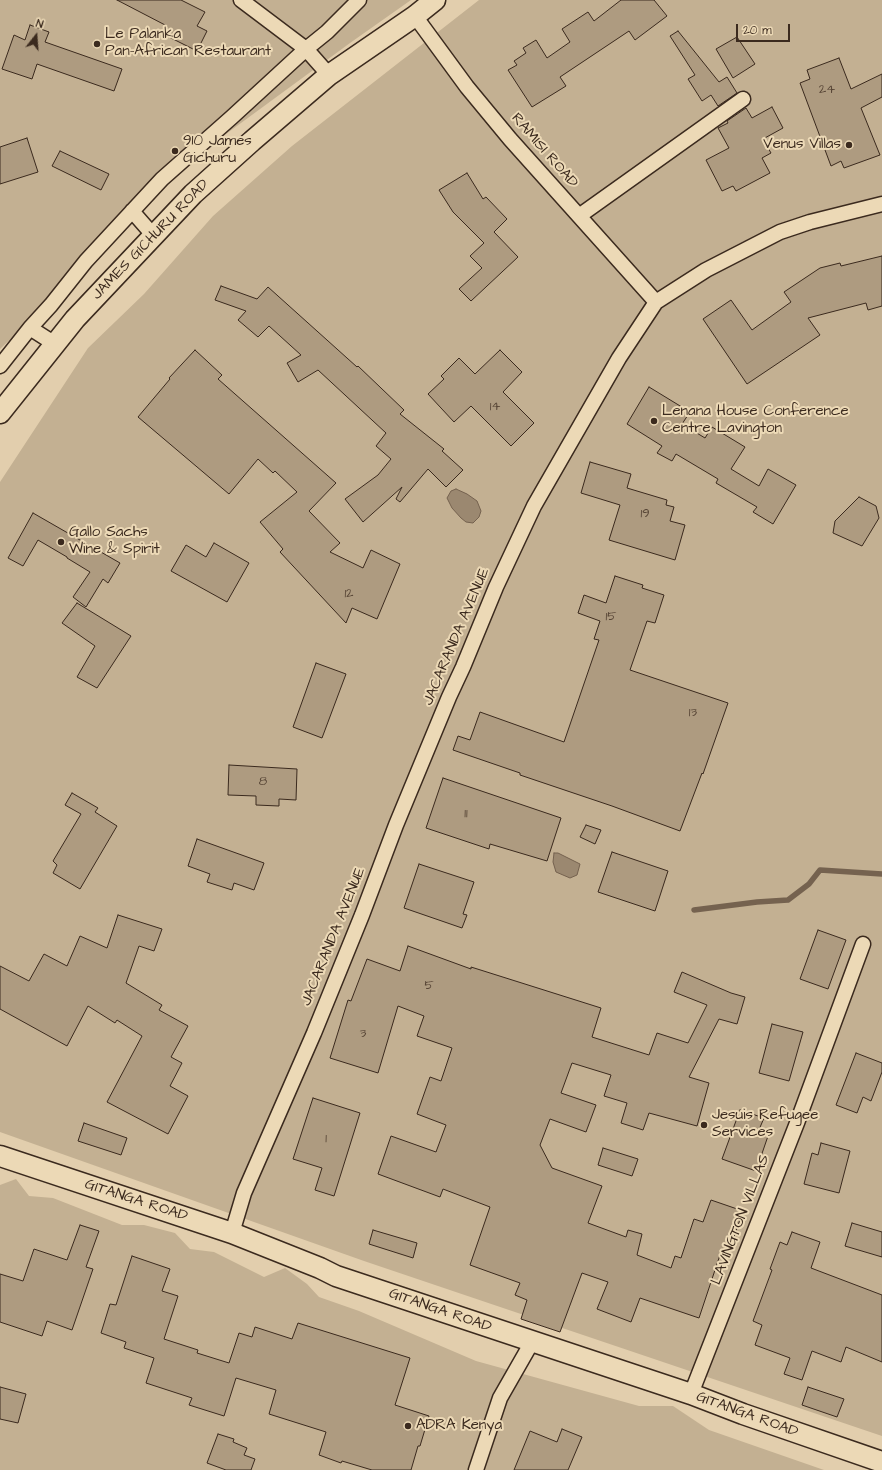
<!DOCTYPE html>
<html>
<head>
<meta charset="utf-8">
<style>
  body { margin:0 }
  #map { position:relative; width:882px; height:1470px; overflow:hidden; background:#e2cead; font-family:"Architects Daughter",sans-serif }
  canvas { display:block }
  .north { position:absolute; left:16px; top:16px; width:40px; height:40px; -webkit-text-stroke:3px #ecd9b6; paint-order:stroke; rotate:17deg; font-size:11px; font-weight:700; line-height:16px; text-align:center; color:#3b2a1e }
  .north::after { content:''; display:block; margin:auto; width:14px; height:18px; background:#3b2a1e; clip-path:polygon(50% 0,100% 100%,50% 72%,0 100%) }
  .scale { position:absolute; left:736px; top:24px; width:54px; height:18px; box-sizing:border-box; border:2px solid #3b2a1e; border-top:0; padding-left:5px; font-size:12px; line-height:14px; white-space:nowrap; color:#3b2a1e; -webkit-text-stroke:3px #ecd9b6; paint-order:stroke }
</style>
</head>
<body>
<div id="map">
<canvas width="882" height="1470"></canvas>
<div class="north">N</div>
<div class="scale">20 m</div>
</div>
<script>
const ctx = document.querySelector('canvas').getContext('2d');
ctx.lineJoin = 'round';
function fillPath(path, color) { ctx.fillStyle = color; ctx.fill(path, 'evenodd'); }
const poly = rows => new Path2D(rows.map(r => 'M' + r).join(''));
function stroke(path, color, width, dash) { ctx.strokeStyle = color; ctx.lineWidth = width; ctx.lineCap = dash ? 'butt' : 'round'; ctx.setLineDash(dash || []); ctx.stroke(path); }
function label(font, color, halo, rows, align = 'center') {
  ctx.font = font + ' "Architects Daughter",sans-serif'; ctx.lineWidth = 4; ctx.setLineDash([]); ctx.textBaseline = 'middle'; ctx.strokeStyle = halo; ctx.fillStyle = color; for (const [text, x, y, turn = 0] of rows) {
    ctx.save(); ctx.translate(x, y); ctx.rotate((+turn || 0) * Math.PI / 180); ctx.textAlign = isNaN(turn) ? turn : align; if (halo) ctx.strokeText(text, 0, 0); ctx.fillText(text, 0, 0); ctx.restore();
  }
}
fillPath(poly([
  [0,0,411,0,350,43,226,134,101,244,40,311,0,349],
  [479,0,882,0,882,1436,364,1261,0,1132,0,482,88,348,144,294,213,216,292,146],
  [16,1179,29,1196,53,1198,122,1225,144,1225,175,1233,190,1249,214,1252,264,1277,285,1268,307,1284,319,1297,359,1311,476,1361,639,1406,673,1406,709,1430,824,1470,0,1470,0,1185]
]), '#c3b092');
const water = poly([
  [456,489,467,494,477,501,481,511,479,517,473,523,466,522,461,518,452,508,447,498,451,491,456,489],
  [554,853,558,853,580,864,577,875,570,878,556,872,553,862,554,853]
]);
fillPath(water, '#9b8870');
stroke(water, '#75624f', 1);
stroke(poly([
  [694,910,757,902,788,900,809,884,820,870,882,874]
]), '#75624f', 5.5);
const building = poly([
  [117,0,181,0,205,12,197,26,207,31,197,51,163,34,167,26,117,0],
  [621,0,654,0,667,16,635,40,629,31,560,77,566,86,532,107,508,70,517,65,514,61,526,53,523,48,536,40,547,58,570,42,562,29,588,12,594,21,621,0],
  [30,25,49,32,45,42,122,69,114,91,37,64,32,79,2,69,14,35,25,40,30,25],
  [678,31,719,82,727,77,737,93,718,106,711,95,702,101,688,79,695,75,670,36,678,31],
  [737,37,755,64,733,78,716,49,737,37],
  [839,58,851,89,882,74,882,97,861,108,880,155,844,168,841,161,831,166,800,83,810,79,807,70,839,58],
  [772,107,783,128,763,139,771,153,762,158,770,173,736,191,733,186,722,191,706,160,729,148,718,128,728,123,727,121,746,108,752,118,772,107],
  [27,138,38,172,0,184,0,147,27,138],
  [60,151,109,174,101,190,52,166,60,151],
  [467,173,483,199,486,197,507,219,494,232,518,257,471,301,459,289,482,268,470,256,484,243,453,212,439,190,467,173],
  [882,256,882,306,868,310,866,303,808,318,820,335,747,384,703,319,731,300,752,330,791,302,784,292,820,268,840,263,841,266,882,256],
  [221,286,257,299,268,287,357,367,358,366,404,410,400,414,444,449,442,451,463,470,446,487,428,469,400,502,396,499,402,487,363,522,345,499,378,475,391,459,376,446,386,433,318,370,298,382,287,363,301,355,269,326,258,337,238,320,246,311,215,300,221,286],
  [195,350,222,375,218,379,336,483,309,511,340,543,330,552,363,568,371,550,400,564,377,619,352,608,346,623,280,552,283,549,260,522,297,492,275,471,273,473,258,459,229,494,138,417,170,379,169,378,195,350],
  [500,350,522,372,503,392,534,423,511,446,471,406,454,422,428,394,444,379,441,376,459,358,475,374,500,350],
  [649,387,690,412,682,424,705,438,712,427,745,447,731,469,759,486,768,469,796,485,773,524,753,512,757,507,716,483,718,479,676,454,672,461,657,453,662,446,627,424,649,387],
  [590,462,631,474,627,488,667,500,666,505,674,507,670,521,685,525,675,560,609,540,620,505,581,493,590,462],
  [859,497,876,506,879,518,862,546,833,533,835,521,859,497],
  [33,513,120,563,108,583,103,579,86,607,73,597,90,572,67,558,67,557,38,540,23,566,8,558,33,513],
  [214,543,249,563,227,602,171,571,186,545,206,557,214,543],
  [615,576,643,585,642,588,664,595,655,623,647,621,630,670,728,703,703,774,702,773,680,831,612,806,520,775,520,773,453,750,458,736,470,740,480,712,564,742,599,640,594,639,600,621,578,613,584,595,606,603,615,576],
  [77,603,131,636,97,688,77,677,95,646,62,623,77,603],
  [316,663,346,674,322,738,293,727,316,663],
  [229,765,297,769,296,800,279,799,279,806,256,805,256,796,228,795,229,765],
  [443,778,561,818,547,861,490,844,489,849,426,828,443,778],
  [72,793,98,808,95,812,117,826,80,889,53,873,57,865,53,861,81,814,65,805,72,793],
  [586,825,601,830,595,844,580,837,586,825],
  [197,839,264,863,254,890,234,883,232,890,207,882,210,874,188,866,197,839],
  [612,852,668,871,655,911,598,892,612,852],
  [419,864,474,882,463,914,467,915,462,928,404,908,419,864],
  [118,915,162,929,154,951,139,946,126,983,162,1005,159,1010,188,1026,171,1057,182,1063,170,1086,188,1096,168,1134,107,1102,142,1036,117,1020,115,1023,88,1006,67,1046,0,1009,0,966,29,981,44,954,67,966,80,936,107,948,118,915],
  [818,930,846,940,828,989,800,979,818,930],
  [408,946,471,969,471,967,601,1008,592,1037,649,1055,657,1033,688,1043,707,1005,674,992,682,972,731,993,745,997,737,1024,719,1019,689,1077,709,1083,697,1126,649,1113,643,1130,621,1123,627,1103,604,1096,611,1075,572,1063,561,1093,596,1105,586,1132,550,1119,540,1145,552,1168,602,1186,588,1223,626,1237,628,1230,642,1234,637,1255,671,1268,675,1256,681,1258,694,1219,703,1222,711,1200,743,1211,728,1254,721,1252,699,1318,640,1298,631,1322,597,1309,608,1282,582,1273,560,1332,521,1319,527,1300,515,1295,520,1283,470,1265,490,1207,443,1189,440,1197,378,1174,391,1136,436,1152,446,1125,417,1114,430,1077,441,1081,452,1048,417,1036,424,1016,398,1006,378,1073,330,1058,348,1000,351,1001,367,959,400,971,408,946],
  [772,1024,803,1032,789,1081,759,1073,772,1024],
  [856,1053,882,1063,882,1072,871,1101,863,1097,857,1113,836,1105,856,1053],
  [313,1098,360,1113,334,1196,315,1190,322,1168,293,1159,313,1098],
  [740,1110,764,1118,758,1132,768,1136,756,1171,722,1159,740,1110],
  [84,1123,127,1138,121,1155,78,1141,84,1123],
  [821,1143,850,1151,839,1193,804,1184,812,1153,818,1155,821,1143],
  [603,1148,638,1159,632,1176,598,1165,603,1148],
  [852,1223,882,1232,882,1257,845,1246,852,1223],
  [80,1225,99,1231,86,1267,93,1269,72,1330,47,1321,42,1336,0,1322,0,1274,23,1281,34,1249,67,1260,80,1225],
  [373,1230,417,1243,413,1258,369,1244,373,1230],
  [792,1232,820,1242,811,1268,882,1295,882,1362,846,1347,841,1362,812,1351,802,1380,784,1374,790,1358,755,1345,762,1325,753,1321,772,1270,770,1269,780,1242,787,1245,792,1232],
  [132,1256,170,1269,162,1291,178,1296,164,1339,198,1350,197,1353,229,1363,239,1333,252,1337,255,1327,292,1339,298,1323,410,1358,395,1405,429,1416,420,1446,418,1446,411,1470,372,1470,342,1461,341,1463,319,1455,326,1432,269,1414,276,1390,236,1378,224,1416,189,1405,192,1398,146,1383,154,1358,124,1348,126,1342,101,1333,110,1304,116,1305,132,1256],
  [0,1387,26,1394,18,1423,0,1419,0,1387],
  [808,1387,844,1399,837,1417,802,1405,808,1387],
  [562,1429,582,1437,568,1470,514,1470,530,1431,557,1442,562,1429],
  [218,1434,234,1439,233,1442,247,1448,244,1455,255,1459,251,1470,226,1470,207,1463,218,1434]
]);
fillPath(building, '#ae9b80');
stroke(building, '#3b2a1e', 1);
const minor = poly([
  [415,16,467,87,510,139,656,302],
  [329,75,306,49,327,32,359,0],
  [132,211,153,235],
  [579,216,743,99],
  [30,328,51,305,86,261,162,179,232,117,306,49,241,0],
  [0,366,30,328,55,344],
  [232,1233,244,1193,314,1033,362,915,396,825,449,697,463,667,496,587,534,506,619,358,656,302,706,270,780,232,810,222,882,204],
  [691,1394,797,1123,863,944],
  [476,1470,500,1398,532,1342]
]);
const secondary = poly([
  [0,413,75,319,193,194,252,141,329,75,415,16,435,0],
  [0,1156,232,1233,320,1268,336,1276,691,1394,743,1414,882,1462]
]);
stroke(minor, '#3b2a1e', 17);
stroke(secondary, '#3b2a1e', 23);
stroke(minor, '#ecd9b6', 14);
stroke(secondary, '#ecd9b6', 20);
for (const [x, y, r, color] of [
  [97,44,4,"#3b2a1e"],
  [849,145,4,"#3b2a1e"],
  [175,151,4,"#3b2a1e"],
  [654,421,4,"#3b2a1e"],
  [61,542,4,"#3b2a1e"],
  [704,1125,4,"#3b2a1e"],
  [408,1426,4,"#3b2a1e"]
]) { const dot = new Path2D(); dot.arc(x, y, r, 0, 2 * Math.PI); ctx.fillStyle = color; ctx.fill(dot); stroke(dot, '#ecd9b6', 1.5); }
label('13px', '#584636', null, [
  ["24",827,90],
  ["14",495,407],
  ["19",645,514],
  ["12",349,594],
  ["15",611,617],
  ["13",693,713],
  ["8",263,782],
  ["11",466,814],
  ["5",429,986],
  ["3",363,1034],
  ["1",326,1139]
]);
label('15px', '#3b2a1e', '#ecd9b6', [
  ["Le Palanka",105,35],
  ["Pan-African Restaurant",105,52],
  ["910 James",183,142],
  ["Gichuru",183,159],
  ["Venus Villas",841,145,"right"],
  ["Lenana House Conference",662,412],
  ["Centre Lavington",662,429],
  ["Gallo Sachs",69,533],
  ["Wine & Spirit",69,550],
  ["Jesuis Refugee",712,1116],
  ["Services",712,1133],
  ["ADRA Kenya",416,1426]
], 'left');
label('15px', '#3b2a1e', '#ecd9b6', [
  ["RAMISI ROAD",544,151,49],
  ["JAMES GICHURU ROAD",151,240,-46],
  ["JACARANDA AVENUE",457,637,-67],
  ["JACARANDA AVENUE",334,937,-68],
  ["GITANGA ROAD",136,1201,18],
  ["LAVINGTON VILLAS",741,1220,-69],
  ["GITANGA ROAD",440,1311,19],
  ["GITANGA ROAD",747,1415,20]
]);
</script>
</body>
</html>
